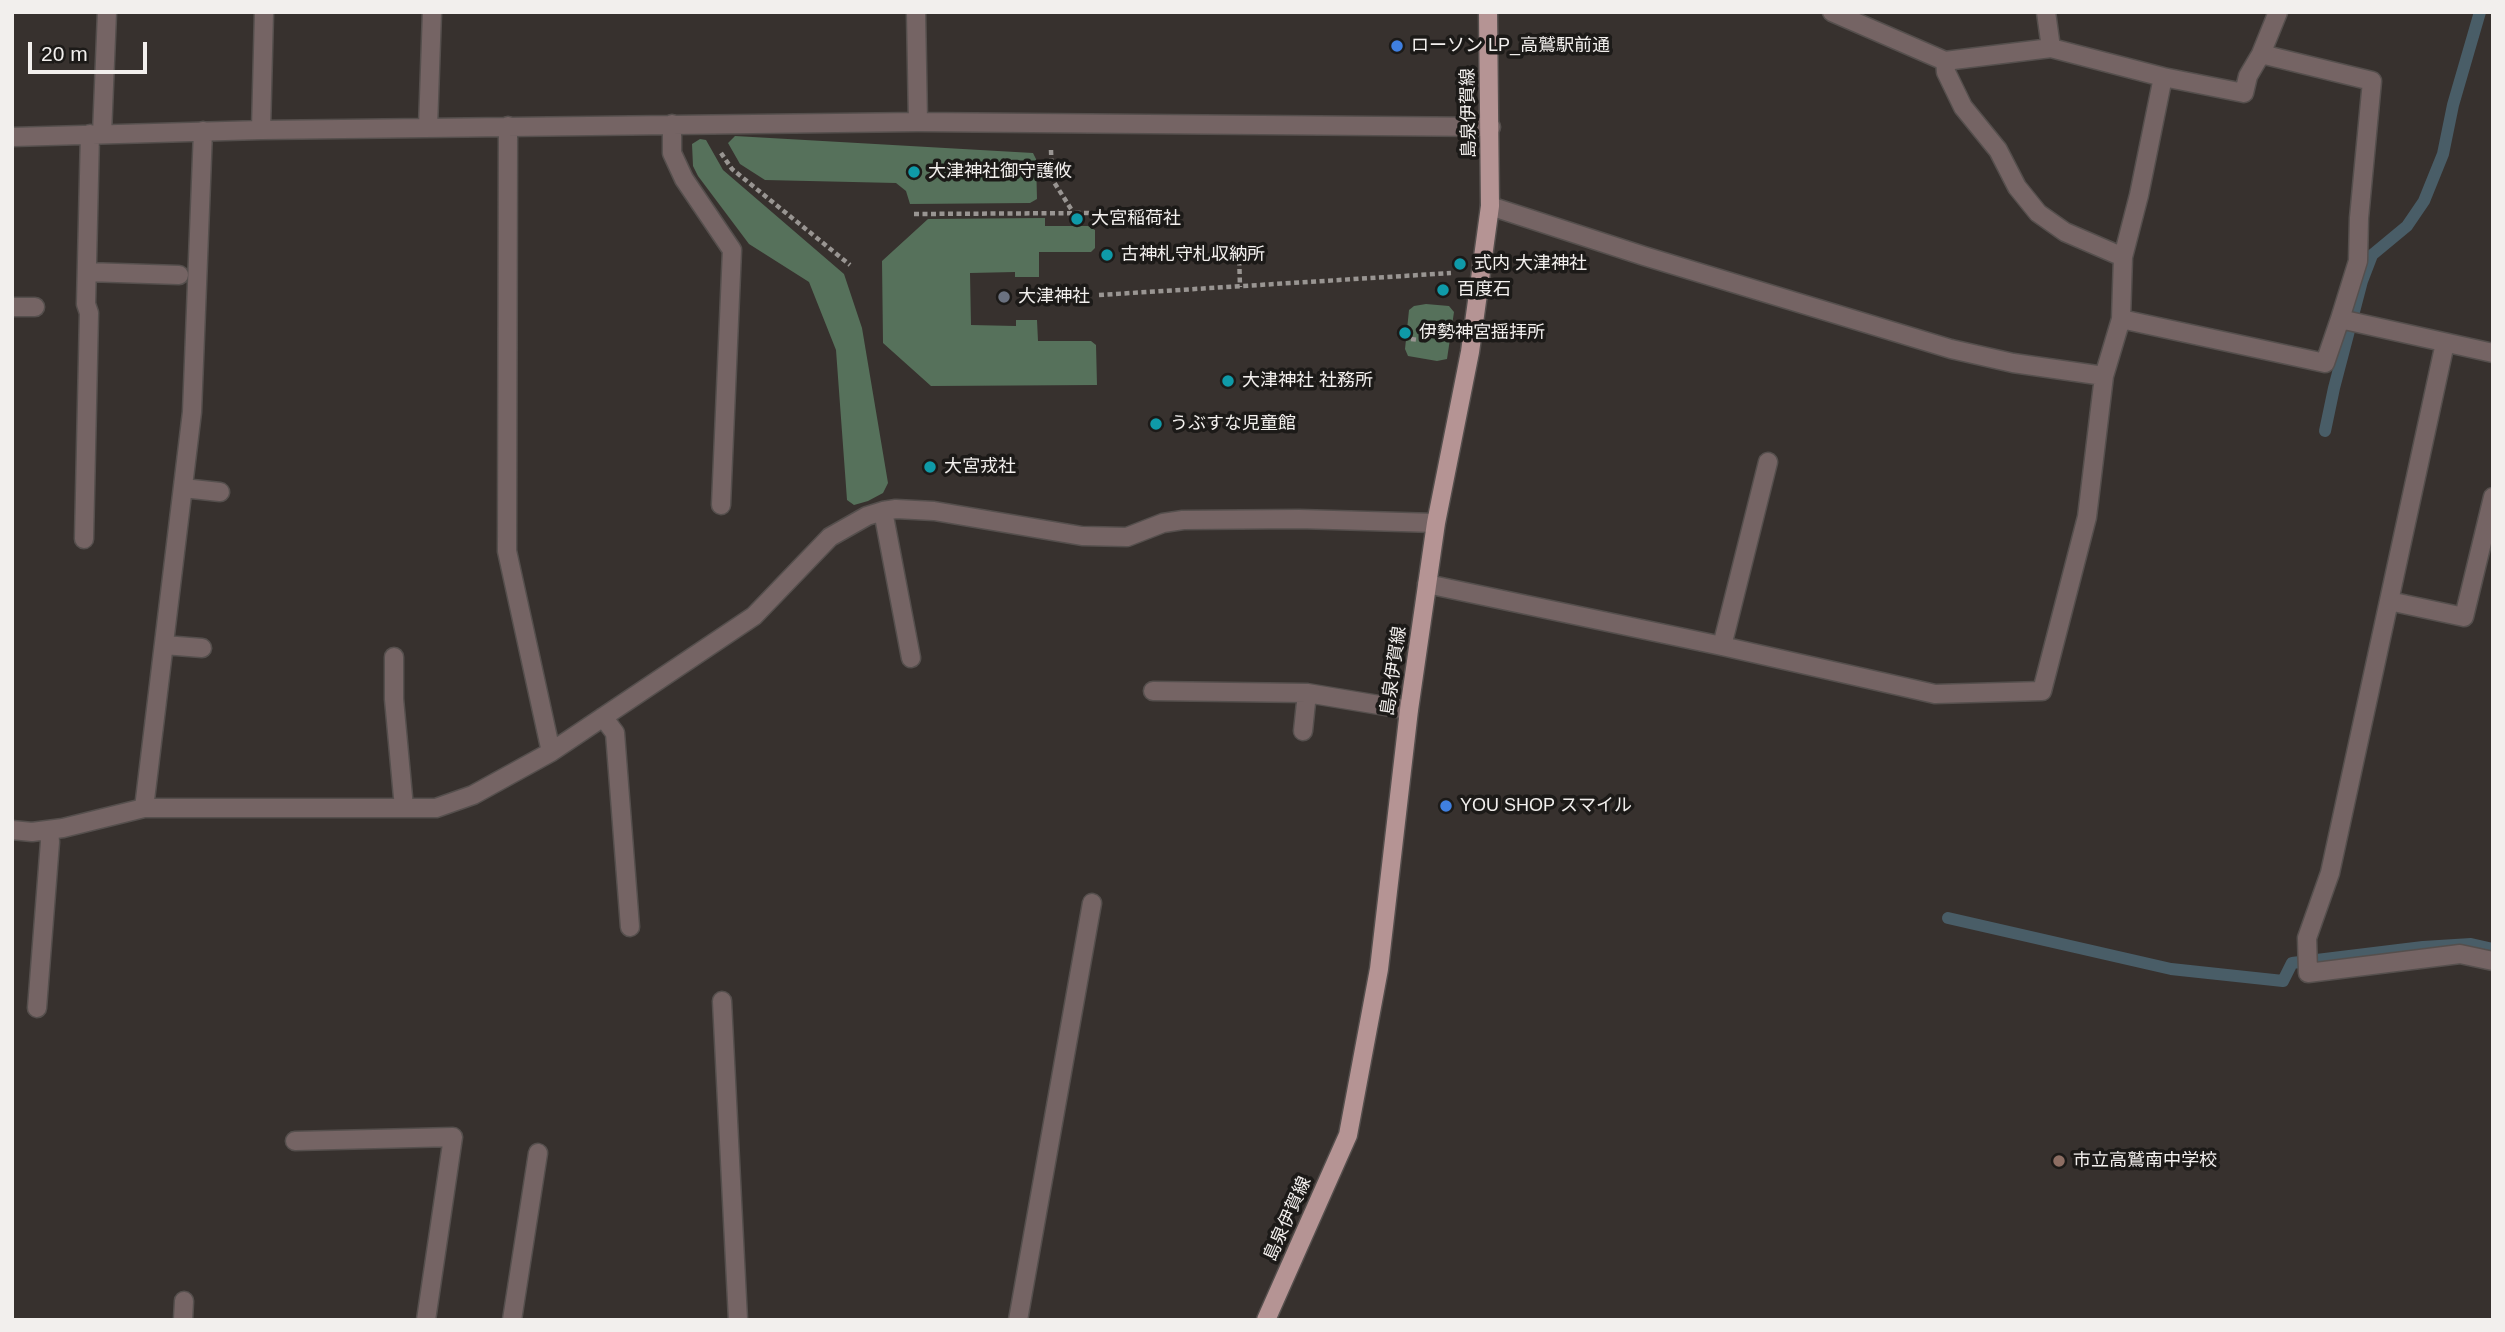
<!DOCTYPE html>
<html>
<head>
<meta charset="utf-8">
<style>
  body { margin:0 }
  #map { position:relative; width:2505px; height:1332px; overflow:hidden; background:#37312e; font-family:Helvetica,sans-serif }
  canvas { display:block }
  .frame { position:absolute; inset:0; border:14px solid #f2efed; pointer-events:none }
  .scale { position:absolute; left:28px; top:42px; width:119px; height:32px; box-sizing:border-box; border:4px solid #f2efed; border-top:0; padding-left:9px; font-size:21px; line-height:24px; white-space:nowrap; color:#f2efed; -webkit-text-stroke:5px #1c1a18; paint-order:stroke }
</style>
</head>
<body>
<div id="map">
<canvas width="2505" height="1332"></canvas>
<div class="frame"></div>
<div class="scale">20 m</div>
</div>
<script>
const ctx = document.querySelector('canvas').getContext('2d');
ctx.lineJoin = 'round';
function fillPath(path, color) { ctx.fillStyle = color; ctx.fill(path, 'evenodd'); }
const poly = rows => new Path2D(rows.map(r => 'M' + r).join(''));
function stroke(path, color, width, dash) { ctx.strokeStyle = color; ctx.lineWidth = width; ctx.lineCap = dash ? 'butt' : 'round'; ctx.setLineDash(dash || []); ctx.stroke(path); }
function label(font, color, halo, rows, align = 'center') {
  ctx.font = font + ' Helvetica,"Noto Sans JP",sans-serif'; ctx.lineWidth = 7; ctx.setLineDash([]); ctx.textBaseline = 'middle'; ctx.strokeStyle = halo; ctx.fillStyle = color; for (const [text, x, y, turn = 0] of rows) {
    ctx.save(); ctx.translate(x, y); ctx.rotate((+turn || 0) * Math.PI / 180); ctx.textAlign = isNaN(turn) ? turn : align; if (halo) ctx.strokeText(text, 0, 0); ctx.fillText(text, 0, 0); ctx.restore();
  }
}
fillPath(poly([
  [735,136,1033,153,1036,159,1037,199,1030,203,910,204,906,191,896,183,765,180,740,164,728,143],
  [700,139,706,140,723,170,844,274,862,328,888,483,883,493,868,501,854,505,847,500,836,350,809,282,749,244,698,176,693,166,692,144],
  [1045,218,1045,226,1088,226,1095,230,1095,248,1091,252,1039,252,1039,277,1015,277,1015,272,970,273,971,325,1016,326,1016,320,1037,320,1038,341,1091,341,1096,345,1097,385,931,386,883,343,882,261,928,219],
  [1426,304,1449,306,1454,312,1447,359,1437,361,1408,356,1405,349,1409,310,1414,306]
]), '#56715b');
stroke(poly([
  [2325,431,2334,388,2362,281,2372,255,2407,226,2424,201,2443,154,2453,105,2480,12],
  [1948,918,2171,969,2283,981,2292,963,2423,947,2471,944,2493,949]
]), '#495d67', 12);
const minor = poly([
  [916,12,918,122],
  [1832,12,1945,61,2051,48],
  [2261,54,2372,81,2359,218,2358,261,2340,319],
  [1945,61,1946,72,1963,107,1998,150,2017,187,2038,213,2065,232,2123,257],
  [2163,77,2244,93,2248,76,2261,54,2278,12],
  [672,124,672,153,684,179,732,250,721,505],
  [508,126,507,551,551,752],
  [428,127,432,12],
  [261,130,264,12],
  [102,134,107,12],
  [12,137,261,130,918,122,1491,127],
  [1490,206,1644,256,1951,349,2013,363,2104,376],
  [87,272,179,275],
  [12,307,35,307],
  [2121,319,2325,363,2340,319,2493,353],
  [2445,343,2330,873,2307,938,2308,973,2460,954,2493,961],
  [183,488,220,492],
  [883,511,911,658],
  [84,539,89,313,86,304,90,134],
  [1427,584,1722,646,1935,694,2042,691,2087,517,2104,376,2121,319,2123,257,2139,195,2163,77,2051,48,2046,12],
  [2389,601,2464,617,2493,497],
  [164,645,202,648],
  [1722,646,1768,462],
  [394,657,394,699,404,808],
  [1153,691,1307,693,1409,710],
  [603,717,615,733,630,927],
  [1303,731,1307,693],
  [144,808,192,412,203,131],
  [12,830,32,832,63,828,144,808,436,808,473,795,551,752,754,616,830,537,867,516,883,511,896,509,934,511,1082,536,1127,537,1163,523,1183,520,1299,519,1436,523],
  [722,1001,738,1320],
  [37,1008,50,842,49,830],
  [295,1141,453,1137,426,1320],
  [183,1320,184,1301],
  [512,1320,538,1153],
  [1018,1320,1092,903]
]);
const major = poly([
  [1266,1320,1348,1135,1379,969,1409,710,1436,523,1470,352,1490,206,1488,12]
]);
stroke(minor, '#554f4d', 21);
stroke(major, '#554f4d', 21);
stroke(poly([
  [1051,150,1052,179,1073,212],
  [721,153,732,169,850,265],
  [914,214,1096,213],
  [1239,252,1240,287],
  [1099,295,1451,273],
  [1411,339,1419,340]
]), '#999592', 4.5, [5, 3.5]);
stroke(minor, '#756464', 18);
stroke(major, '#b59494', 18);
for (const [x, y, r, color] of [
  [1397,46,7,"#3f7fe0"],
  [914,172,7,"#0f9aa8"],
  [1077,219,7,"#0f9aa8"],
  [1107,255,7,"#0f9aa8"],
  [1460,264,7,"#0f9aa8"],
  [1443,290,7,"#0f9aa8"],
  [1004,297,7,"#6b7280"],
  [1405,333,7,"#0f9aa8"],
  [1228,381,7,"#0f9aa8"],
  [1156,424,7,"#0f9aa8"],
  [930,467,7,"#0f9aa8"],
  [1446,806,7,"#3f7fe0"],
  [2059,1161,7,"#8d6e63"]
]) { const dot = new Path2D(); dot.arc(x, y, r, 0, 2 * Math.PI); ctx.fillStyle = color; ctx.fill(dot); stroke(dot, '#1c1a18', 2.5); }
label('18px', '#f2efed', '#1c1a18', [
  ["ローソン LP_高鷲駅前通",1411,46],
  ["大津神社御守護攸",928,172],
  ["大宮稲荷社",1091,219],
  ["古神札守札収納所",1121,255],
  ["式内 大津神社",1474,264],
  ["百度石",1457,290],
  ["大津神社",1018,297],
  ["伊勢神宮揺拝所",1419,333],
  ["大津神社 社務所",1242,381],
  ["うぶすな児童館",1170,424],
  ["大宮戎社",944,467],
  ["YOU SHOP スマイル",1460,806],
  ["市立高鷲南中学校",2073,1161]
], 'left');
label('18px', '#f2efed', '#1c1a18', [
  ["島泉伊賀線",1469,113,-91],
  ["島泉伊賀線",1394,671,-82],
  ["島泉伊賀線",1288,1219,-66]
]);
</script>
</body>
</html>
